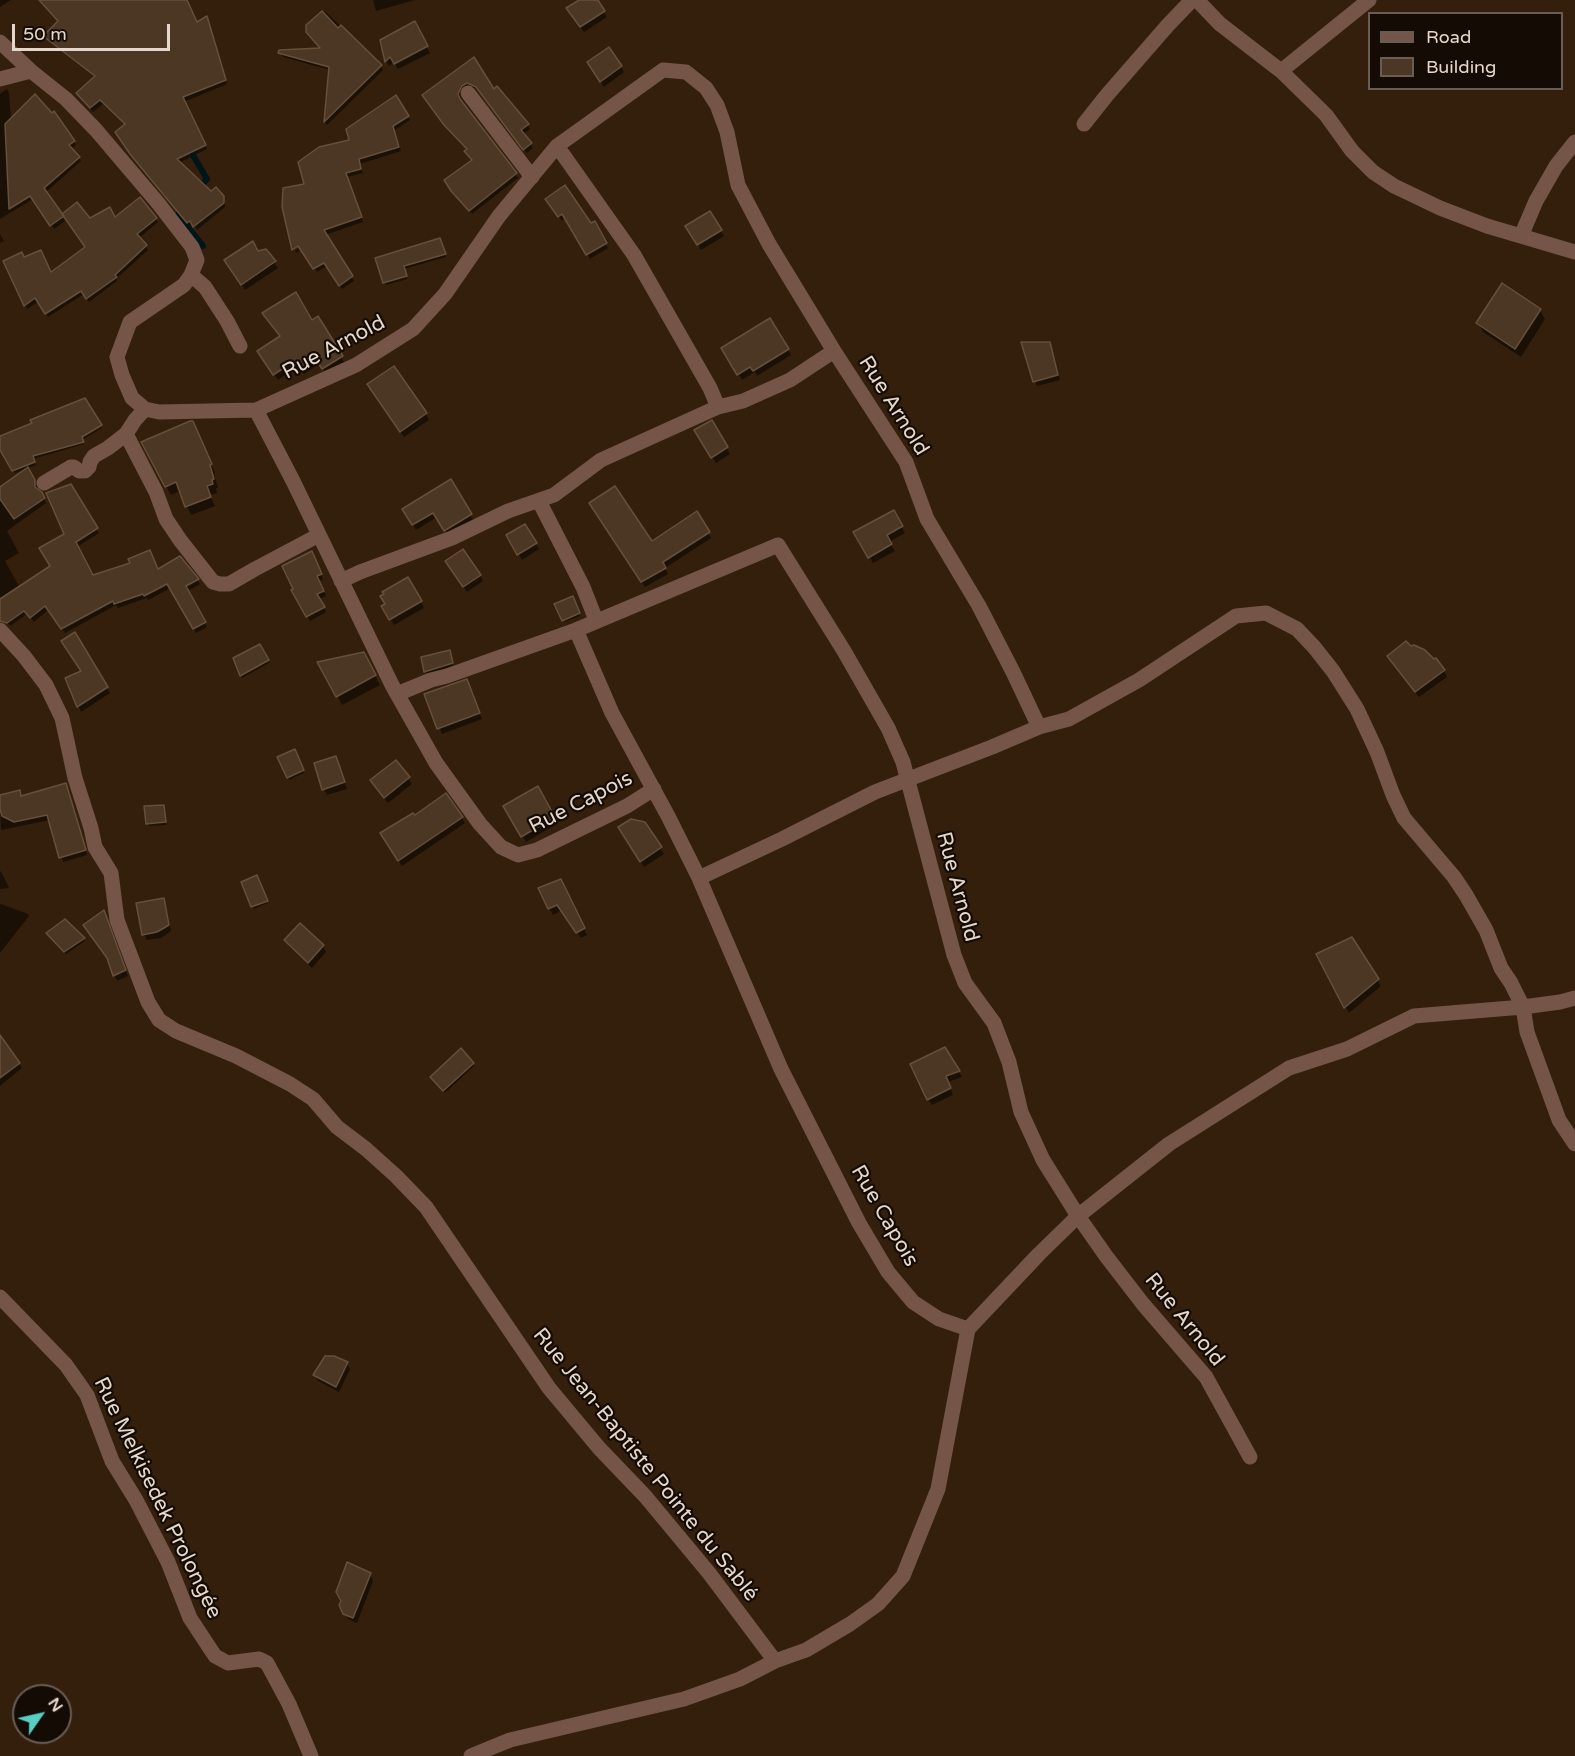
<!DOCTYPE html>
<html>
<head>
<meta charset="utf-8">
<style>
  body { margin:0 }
  #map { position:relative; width:1575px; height:1756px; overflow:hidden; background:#331f0c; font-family:"Varela Round",sans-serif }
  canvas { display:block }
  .legend { position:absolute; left:1368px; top:12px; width:195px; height:78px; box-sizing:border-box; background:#140b04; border:2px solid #685d54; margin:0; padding:8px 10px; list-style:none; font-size:18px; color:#e5d7cb }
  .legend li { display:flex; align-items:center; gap:12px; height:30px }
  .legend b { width:30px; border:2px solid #685d54 }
  .north { position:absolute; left:12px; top:1684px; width:60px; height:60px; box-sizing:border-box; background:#140b04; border:2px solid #685d54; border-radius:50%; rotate:56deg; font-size:16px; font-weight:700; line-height:24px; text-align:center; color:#e5d7cb }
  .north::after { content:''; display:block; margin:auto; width:21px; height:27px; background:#57cec1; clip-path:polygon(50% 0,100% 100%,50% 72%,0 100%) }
  .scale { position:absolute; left:12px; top:24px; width:158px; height:27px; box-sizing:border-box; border:3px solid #e5d7cb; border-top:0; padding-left:8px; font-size:18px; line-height:21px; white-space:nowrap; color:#e5d7cb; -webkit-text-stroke:4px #140b04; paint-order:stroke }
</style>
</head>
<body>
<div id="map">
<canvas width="1575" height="1756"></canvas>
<ul class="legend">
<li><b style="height:8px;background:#745548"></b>Road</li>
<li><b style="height:16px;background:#4c3724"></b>Building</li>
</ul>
<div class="north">N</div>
<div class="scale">50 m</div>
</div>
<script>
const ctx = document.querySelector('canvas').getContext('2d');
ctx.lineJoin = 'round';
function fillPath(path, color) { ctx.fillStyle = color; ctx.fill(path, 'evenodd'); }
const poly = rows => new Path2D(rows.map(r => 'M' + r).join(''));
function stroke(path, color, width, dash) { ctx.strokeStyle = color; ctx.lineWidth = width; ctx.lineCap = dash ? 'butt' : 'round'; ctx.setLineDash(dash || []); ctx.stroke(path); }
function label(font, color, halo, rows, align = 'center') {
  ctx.font = font + ' "Varela Round",sans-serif'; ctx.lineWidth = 4.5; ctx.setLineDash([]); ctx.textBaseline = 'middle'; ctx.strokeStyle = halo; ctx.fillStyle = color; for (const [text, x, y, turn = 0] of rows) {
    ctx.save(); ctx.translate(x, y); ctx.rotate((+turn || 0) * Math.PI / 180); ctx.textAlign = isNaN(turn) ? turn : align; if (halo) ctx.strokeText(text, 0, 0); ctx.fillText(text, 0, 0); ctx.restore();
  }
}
fillPath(poly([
  [0,0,11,0,0,7],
  [39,0,186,0,196,23,207,18,227,84,184,102,207,149,179,163,211,193,222,197,225,202,225,207,197,230,194,224,190,226,134,158,126,125,103,104,93,112,80,97,96,77,48,40,45,36,59,22],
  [373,0,415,0,376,11],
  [581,0,596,0,607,17,584,32,572,15],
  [325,11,381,66,383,70,327,125,325,122,330,70,283,57,280,53,321,49,310,37,307,32,307,26],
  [414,23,430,53,398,69,394,62,389,66,386,61,382,40],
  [473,60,494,91,528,125,530,129,523,134,533,148,527,153,480,91,475,88,465,89,460,95,462,103,518,178,472,214,456,196,473,161,468,150,427,99],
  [621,67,624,72,604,87,592,69],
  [7,89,9,93,11,120,74,141,76,145,71,149,81,161,45,193,65,221,54,229,33,199,0,219,0,94],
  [396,98,410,120,395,130,401,151,360,164,363,173,347,177,363,222,325,235,354,281,342,289,327,266,317,272,302,249,296,253,295,251,305,243,305,185],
  [550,204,591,225,594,223,608,248,590,259,566,217,562,221],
  [710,213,724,236,701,250,687,226],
  [115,219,156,219,158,222,139,238,148,250,116,279,117,281,89,302,84,294,48,317,39,301,27,309,5,261,24,259,51,274,87,248,90,220],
  [0,234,4,241,0,243],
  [441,242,446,257,404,269,407,279,386,285,377,259],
  [265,250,278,268,245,290,230,267],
  [1540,310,1545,319,1521,357,1483,332,1478,323],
  [318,318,344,362,326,374,320,363,304,374,299,366,278,380,263,357],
  [770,320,791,355,757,376,755,372,742,380,723,348],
  [1052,349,1060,380,1037,386,1035,381],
  [372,391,426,414,429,420,404,437],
  [85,400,102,428,82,440,84,444,33,459,36,465,15,473,0,447,0,437],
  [711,422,730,454,716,463,696,430],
  [197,431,215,473,214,474,218,488,216,488,217,493,210,495,215,506,191,515,180,491,171,495,143,443],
  [27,469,37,486,37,490,41,493,46,503,7,531,19,553,5,561,20,588,52,566,66,534,70,486,99,533,77,547,93,577,158,570,180,558,200,584,188,591,207,627,196,633,171,588,148,600,147,598,118,608,116,605,65,633,49,609,34,622,27,614,10,626,0,613,0,489],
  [451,482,473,520,448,535,437,517,416,530,404,509],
  [594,509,652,543,697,513,711,538,665,568,668,574,645,587],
  [893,512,905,533,889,542,895,551,873,563,855,533],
  [525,526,539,549,522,560,508,536],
  [314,558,323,579,319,581,326,596,319,599,326,612,310,621,293,591],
  [450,567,480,575,483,581,467,592],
  [408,579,424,608,394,625,383,606],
  [572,598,580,616,565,622,556,605],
  [74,634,110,693,81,712,67,678,83,671],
  [259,646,269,663,242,678,234,659],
  [363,654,380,685,342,705,319,663],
  [451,654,453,666,427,674,422,658],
  [1392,662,1444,671,1447,677,1419,697],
  [470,687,482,719,442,734,426,695],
  [294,751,304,773,289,780,279,758],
  [396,762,412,784,388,803,375,787],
  [338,763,347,789,327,795,324,789],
  [66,785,69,790,87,855,63,862,50,820,1,830,0,796,19,792,22,798],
  [538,788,557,824,526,842,505,807],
  [163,806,166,825,149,826,147,824],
  [462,818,465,823,402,866,382,833],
  [644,823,664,854,644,867,620,828],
  [0,871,2,873,9,888,0,889],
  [258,880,268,903,254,909,243,883],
  [564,886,587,935,581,938,562,910,553,915,540,889],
  [163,900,166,906,171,931,161,938,147,940,144,934],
  [1,904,28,914,29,916,0,953,0,905],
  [106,918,128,976,117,981,110,960],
  [49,936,84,939,85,941,66,954],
  [1352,939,1381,986,1349,1013,1318,954],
  [286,940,323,946,326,952,312,968,289,946],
  [945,1049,962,1077,948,1082,953,1095,932,1105,928,1099],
  [0,1055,19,1064,22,1068,0,1086],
  [473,1064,474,1066,445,1093,433,1080],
  [347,1364,350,1369,339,1392,318,1381,314,1375],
  [370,1574,373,1581,357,1623,348,1619,345,1613]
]), '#0007');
stroke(poly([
  [187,145,207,179,198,189],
  [183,209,178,215,203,246]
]), '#00151a', 6);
const building = poly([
  [39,0,187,0,197,22,207,16,226,80,183,97,206,145,177,159,211,191,216,187,224,196,224,203,193,227,190,221,187,223,172,205,130,154,115,132,125,124,100,100,90,108,76,93,95,76,43,36,58,21,39,0],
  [579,0,598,0,605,11,580,27,566,8,579,0],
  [322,11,338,28,341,25,382,65,324,122,329,67,278,53,279,50,320,48,306,32,306,25,322,11],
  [415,21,428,46,394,64,390,57,385,62,380,40,415,21],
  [609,47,622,66,600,82,587,62,609,47],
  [474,57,494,89,497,86,529,124,521,130,532,143,523,150,476,87,467,83,462,86,458,94,460,99,517,173,469,211,451,191,444,180,472,160,464,151,467,149,444,125,422,95,474,57],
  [35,94,52,113,54,111,75,141,69,145,80,157,44,188,64,216,50,226,30,196,9,209,5,124,35,94],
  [396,95,409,116,393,126,399,147,359,159,361,169,346,173,362,217,324,230,353,276,339,286,324,263,313,269,298,246,292,250,282,207,283,188,304,184,298,162,319,147,349,140,346,129,396,95],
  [565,185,591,223,595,221,607,243,586,255,562,214,558,217,545,199,565,185],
  [140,197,157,218,137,234,147,245,115,275,117,277,86,299,81,291,45,314,35,298,24,306,3,261,22,252,24,257,41,250,51,272,85,247,62,214,77,202,90,218,110,207,115,217,140,197],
  [710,211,722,230,697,245,685,226,710,211],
  [440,238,446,254,404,266,407,276,383,283,375,258,440,238],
  [253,241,258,251,266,249,276,261,241,285,224,260,253,241],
  [1502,283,1541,309,1515,349,1476,323,1502,283],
  [296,292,312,320,318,316,343,356,322,369,316,359,300,369,295,361,273,375,257,351,280,336,262,313,296,292],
  [770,318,789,349,753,371,750,367,737,375,721,348,770,318],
  [1021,342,1050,342,1058,375,1033,382,1021,342],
  [394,366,427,413,400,432,367,384,394,366],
  [85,398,102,425,82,437,84,442,33,456,35,462,12,471,0,450,0,436,32,423,30,420,85,398],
  [712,420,728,447,711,458,694,430,712,420],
  [190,421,193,421,212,464,210,465,214,479,212,480,213,484,207,486,211,497,185,507,176,482,165,487,141,442,190,421],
  [28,467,35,480,35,487,42,492,45,498,14,519,0,499,0,487,28,467],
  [451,479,472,514,444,531,433,513,412,525,402,509,451,479],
  [71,484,98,528,76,542,93,575,130,563,128,559,150,550,158,569,180,556,199,579,186,586,206,622,193,629,167,584,144,596,143,594,114,604,113,601,61,629,45,606,30,618,24,611,7,623,0,621,0,599,50,566,39,548,64,534,46,493,71,484],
  [615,486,652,541,697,511,710,532,663,562,666,568,641,582,589,503,615,486],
  [894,510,903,526,887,535,892,544,868,558,853,532,894,510],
  [525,524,537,543,517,555,506,535,525,524],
  [463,549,481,575,463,587,445,561,463,549],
  [312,551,322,574,317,576,324,591,317,594,325,607,306,617,291,590,293,589,282,566,312,551],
  [408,577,422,601,389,620,381,606,385,604,380,596,384,594,382,592,408,577],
  [573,596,580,613,562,621,554,604,573,596],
  [75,632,108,687,77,707,65,678,81,671,61,641,75,632],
  [1406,641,1411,646,1414,645,1425,650,1434,659,1436,658,1445,670,1415,692,1387,656,1406,641],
  [260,644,269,660,240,676,233,658,260,644],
  [450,650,453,663,424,672,421,657,450,650],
  [364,652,376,675,336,697,317,662,364,652],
  [467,679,480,713,437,729,424,694,467,679],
  [295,749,304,770,287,778,277,757,295,749],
  [336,756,345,782,322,790,314,763,336,756],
  [396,760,410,777,384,798,370,780,396,760],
  [66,783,86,850,59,858,47,815,14,822,2,816,0,809,0,795,20,790,21,796,66,783],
  [538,786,555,817,521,837,503,806,538,786],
  [446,793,463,817,398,861,380,833,413,813,415,815,446,793],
  [164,805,166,822,146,824,144,806,164,805],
  [631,819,645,822,662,847,640,862,618,827,631,819],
  [257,875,268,901,251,907,241,882,257,875],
  [561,879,585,928,576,933,557,905,548,909,538,888,561,879],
  [164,898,169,925,157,932,142,935,136,903,164,898],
  [104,910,126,970,113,976,107,958,83,925,104,910],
  [65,919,85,938,64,952,46,933,65,919],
  [300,923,324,945,308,963,284,940,300,923],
  [1352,937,1379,979,1344,1008,1316,954,1352,937],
  [0,1035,20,1063,0,1078,0,1035],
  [945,1047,960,1071,946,1076,951,1088,927,1100,910,1064,945,1047],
  [461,1048,474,1063,443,1091,430,1077,461,1048],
  [325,1356,334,1356,348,1362,336,1387,313,1375,325,1356],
  [347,1562,371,1573,353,1618,343,1614,339,1605,341,1601,336,1592,347,1562]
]);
fillPath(building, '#4c3724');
stroke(building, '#664f3b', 1.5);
stroke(poly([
  [1197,0,1220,24,1281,71,1326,115,1352,151,1373,172,1394,186,1440,208,1487,226,1575,252],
  [0,42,31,71,66,99,96,130,158,203,192,247,197,260,191,275,184,285,130,322,117,357,122,375,132,398,145,409,159,412,256,410,356,365,413,329,445,294,499,216,557,146,663,70,686,72,706,88,717,105,727,132,738,185,769,244,834,351,906,462,927,519,979,606,1013,672,1039,727],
  [1281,71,1369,0],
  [0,79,31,71],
  [468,93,532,177],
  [1084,124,1107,95,1168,25,1192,0],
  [557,146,634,255,710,388,718,407],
  [1521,236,1536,201,1556,166,1575,142],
  [191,275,205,287,227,321,240,346],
  [256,410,293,481,392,685,436,763,480,824,501,847,518,855,537,850,627,806,654,789],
  [126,434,156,492,166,519,180,540,213,582,220,584,229,584,255,569,319,535],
  [44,483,71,467,74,467,79,471,85,471,89,467,90,462,94,456,108,448,126,434,135,420,145,409],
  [539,501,583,587,596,620],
  [341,581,360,572,452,538,508,511,554,495,601,460,718,407,743,401,790,380,834,351],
  [0,630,24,656,46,685,62,718,75,778,91,828,95,847,111,873,117,920,148,1002,159,1020,176,1031,236,1056,290,1084,313,1099,337,1127,366,1149,396,1176,426,1207,549,1388,599,1448,645,1496,709,1573,775,1661],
  [576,630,612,713,668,816,699,878,781,1069,859,1223,888,1272,913,1302,939,1319,968,1329],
  [397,694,431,680,447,676,576,630,778,545,844,651,888,728,903,762,954,955,965,983,994,1023,1009,1062,1021,1112,1043,1160,1078,1216,1106,1256,1143,1304,1206,1377,1250,1457],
  [699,878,782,839,875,792,992,747,1039,727,1069,719,1139,680,1236,616,1266,613,1297,629,1314,647,1333,671,1357,709,1377,752,1393,795,1404,818,1454,877,1466,895,1486,930,1501,968,1511,983,1523,1007,1527,1032,1559,1120,1575,1144],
  [0,1297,66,1365,87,1395,112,1461,136,1500,168,1562,190,1618,215,1656,228,1663,259,1659,267,1663,289,1704,311,1756],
  [471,1756,510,1740,684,1699,740,1679,775,1661,806,1650,850,1624,878,1604,903,1576,938,1489,968,1329,1039,1254,1078,1216,1169,1144,1289,1068,1347,1049,1414,1016,1523,1007,1560,1002,1575,998]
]), '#745548', 15);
label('21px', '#e5d7cb', '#140b04', [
  ["Rue Arnold",334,348,-28],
  ["Rue Arnold",893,406,58],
  ["Rue Capois",581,803,-27],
  ["Rue Arnold",957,887,75],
  ["Rue Capois",884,1216,60],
  ["Rue Arnold",1184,1320,51],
  ["Rue Jean-Baptiste Pointe du Sablé",645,1465,51],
  ["Rue Melkisedek Prolongée",157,1498,64]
]);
</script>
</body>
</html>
